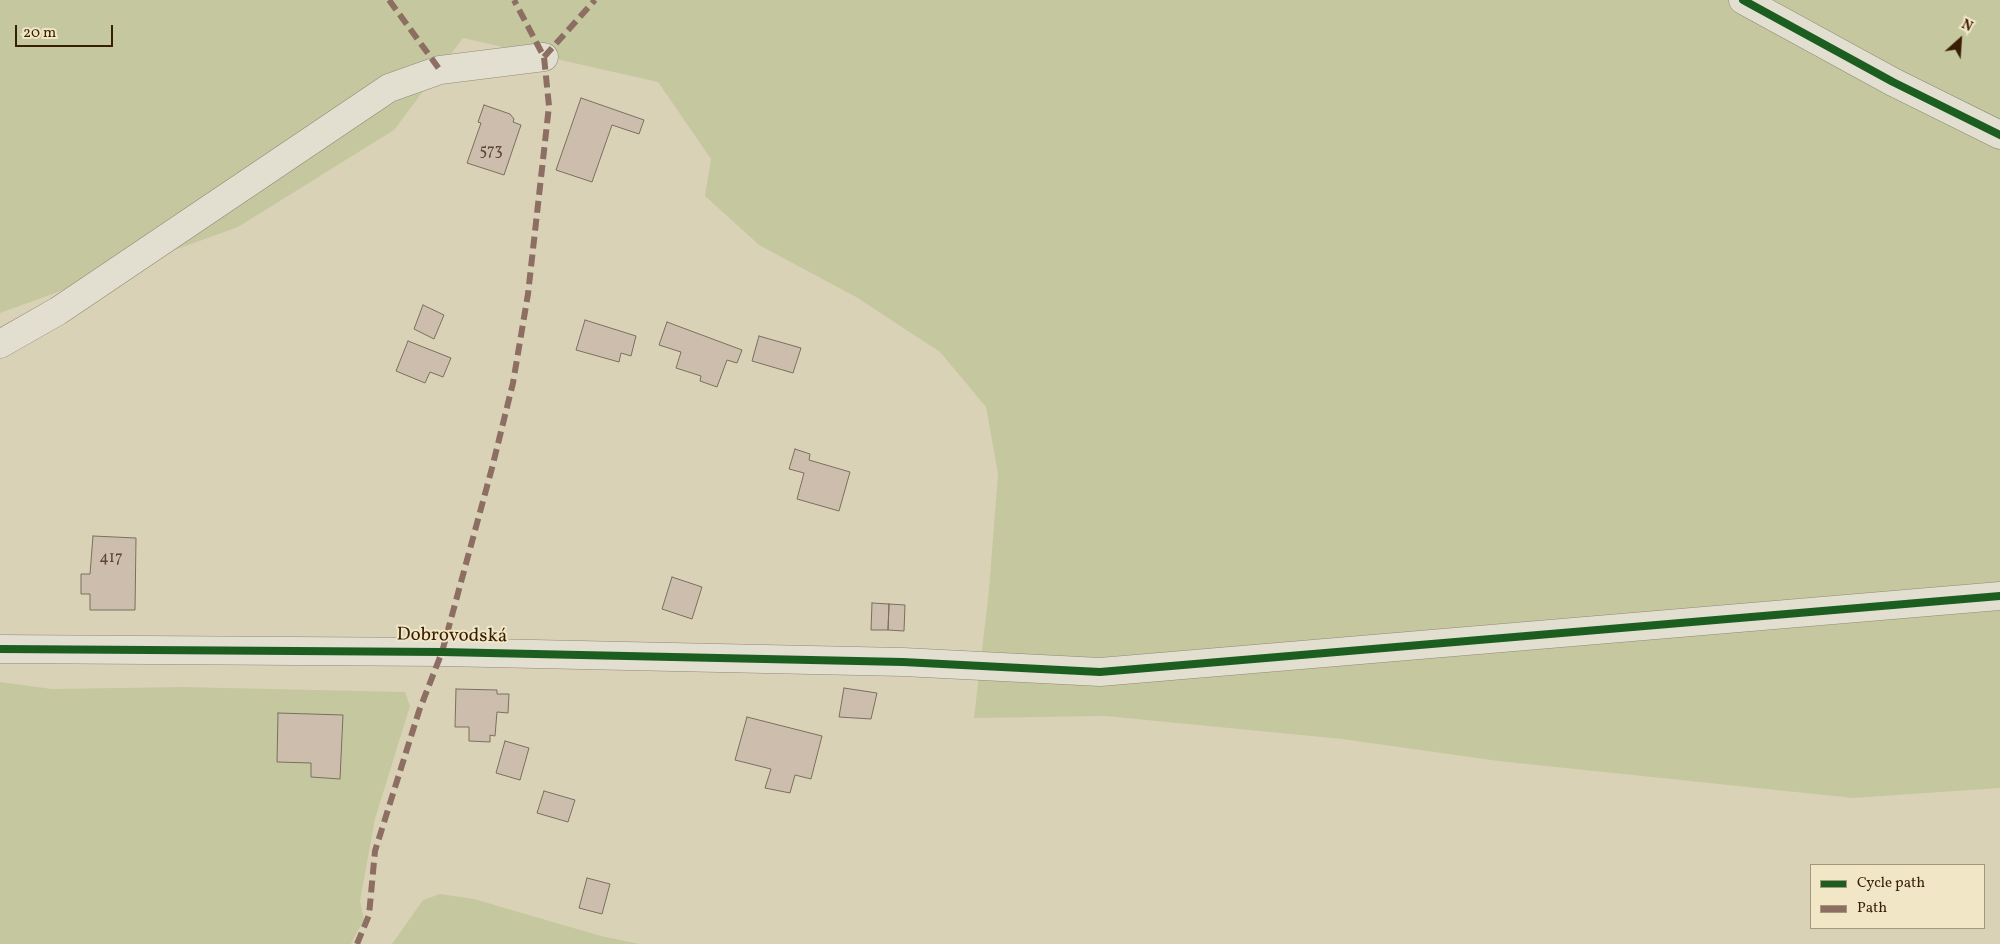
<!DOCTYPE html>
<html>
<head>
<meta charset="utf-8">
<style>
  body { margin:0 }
  #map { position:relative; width:2000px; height:944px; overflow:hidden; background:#dad2b7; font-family:Vollkorn,serif }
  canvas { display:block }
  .legend { position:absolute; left:1810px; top:864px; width:175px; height:65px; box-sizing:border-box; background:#f1e7c6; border:1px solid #a79779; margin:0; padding:6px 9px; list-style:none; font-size:15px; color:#391e06 }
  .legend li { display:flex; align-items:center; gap:10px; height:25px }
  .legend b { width:25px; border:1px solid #a79779 }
  .north { position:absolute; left:1935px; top:15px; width:50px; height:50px; -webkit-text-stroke:4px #f1e7c6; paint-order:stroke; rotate:26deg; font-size:14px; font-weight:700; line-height:20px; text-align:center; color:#391e06 }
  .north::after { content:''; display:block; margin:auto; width:18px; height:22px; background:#391e06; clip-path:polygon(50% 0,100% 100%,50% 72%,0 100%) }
  .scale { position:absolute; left:15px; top:25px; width:98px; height:22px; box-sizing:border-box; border:2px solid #391e06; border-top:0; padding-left:6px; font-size:15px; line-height:18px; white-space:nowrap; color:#391e06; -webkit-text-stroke:4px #f1e7c6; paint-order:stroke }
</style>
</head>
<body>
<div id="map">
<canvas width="2000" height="944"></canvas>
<ul class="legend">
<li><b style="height:6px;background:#1b5e20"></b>Cycle path</li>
<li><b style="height:6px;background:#8d6e63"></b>Path</li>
</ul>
<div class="north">N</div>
<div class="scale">20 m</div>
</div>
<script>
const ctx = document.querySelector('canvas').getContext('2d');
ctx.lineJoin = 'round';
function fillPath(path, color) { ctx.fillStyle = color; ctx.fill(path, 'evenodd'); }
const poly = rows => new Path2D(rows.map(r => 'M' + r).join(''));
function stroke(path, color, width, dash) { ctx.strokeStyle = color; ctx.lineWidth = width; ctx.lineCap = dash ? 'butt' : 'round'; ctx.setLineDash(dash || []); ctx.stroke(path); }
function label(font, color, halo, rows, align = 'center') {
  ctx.font = font + ' Vollkorn,serif'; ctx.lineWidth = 4; ctx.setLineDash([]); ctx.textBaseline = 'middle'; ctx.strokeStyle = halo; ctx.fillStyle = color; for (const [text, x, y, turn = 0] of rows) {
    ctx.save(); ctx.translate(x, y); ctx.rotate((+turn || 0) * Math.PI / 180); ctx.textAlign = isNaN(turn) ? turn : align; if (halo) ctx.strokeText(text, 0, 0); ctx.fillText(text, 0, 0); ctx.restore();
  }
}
fillPath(poly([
  [0,0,2000,0,2000,788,1853,798,1498,761,1342,739,1105,716,974,718,989,590,998,474,986,407,940,352,856,297,759,245,705,196,711,159,658,82,463,38,394,130,238,227,0,313],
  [0,682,52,689,182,687,405,692,410,706,375,819,360,901,364,919,351,944,0,944],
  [440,894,474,899,601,936,639,944,392,944,423,900]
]), '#c5c89e');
const building = poly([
  [581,98,644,120,639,134,612,125,592,182,556,170,581,98],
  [484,105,510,114,514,119,513,122,521,125,504,175,467,163,481,123,478,122,484,105],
  [423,305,444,315,434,339,414,329,423,305],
  [585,320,636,336,631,356,621,353,619,362,576,350,585,320],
  [667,322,742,350,737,363,727,360,717,387,700,381,701,376,676,368,681,352,659,345,667,322],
  [759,336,801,348,793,373,752,361,759,336],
  [408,341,451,358,443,377,430,372,425,383,396,371,408,341],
  [795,449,810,454,809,460,850,472,839,511,797,499,804,473,789,469,795,449],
  [93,536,136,538,135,610,90,610,90,594,81,594,81,574,90,574,93,536],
  [672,577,702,587,692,619,662,609,672,577],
  [872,603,889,604,888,630,871,630,872,603],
  [889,604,905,605,904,631,888,630,889,604],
  [844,688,877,693,871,719,839,717,844,688],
  [456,689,497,690,497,694,509,694,508,713,497,712,495,736,490,735,490,742,469,741,469,727,455,727,456,689],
  [278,713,343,715,340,779,311,777,311,763,277,762,278,713],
  [747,717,822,736,811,779,795,775,790,793,765,788,771,769,735,760,747,717],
  [505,741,529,748,520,780,496,773,505,741],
  [544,791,575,800,568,822,537,813,544,791],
  [587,878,610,884,602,914,579,908,587,878]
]);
fillPath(building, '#ccbdac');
stroke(building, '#78705f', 1);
const minor = poly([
  [0,344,58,311,389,88,440,70,544,57]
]);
const tertiary = poly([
  [1743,0,1893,82,2000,135],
  [0,649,442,652,903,662,1100,672,2000,596]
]);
stroke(minor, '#908876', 29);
stroke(tertiary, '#908876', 29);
stroke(minor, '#e2ded0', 28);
stroke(tertiary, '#e2ded0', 28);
stroke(poly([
  [389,0,440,70],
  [544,57,595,0],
  [357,944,369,915,375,851,419,711,442,652,492,468,513,383,528,294,549,106,544,57,514,0]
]), '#8d6e63', 6, [12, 6]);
stroke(poly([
  [1743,0,1893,82,2000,135],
  [0,649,442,652,903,662,1100,672,2000,596]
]), '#1b5e20', 8);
label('16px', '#5e4630', null, [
  ["573",491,152],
  ["417",111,559]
]);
label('19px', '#391e06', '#f1e7c6', [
  ["Dobrovodská",452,637,1]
]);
</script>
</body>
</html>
